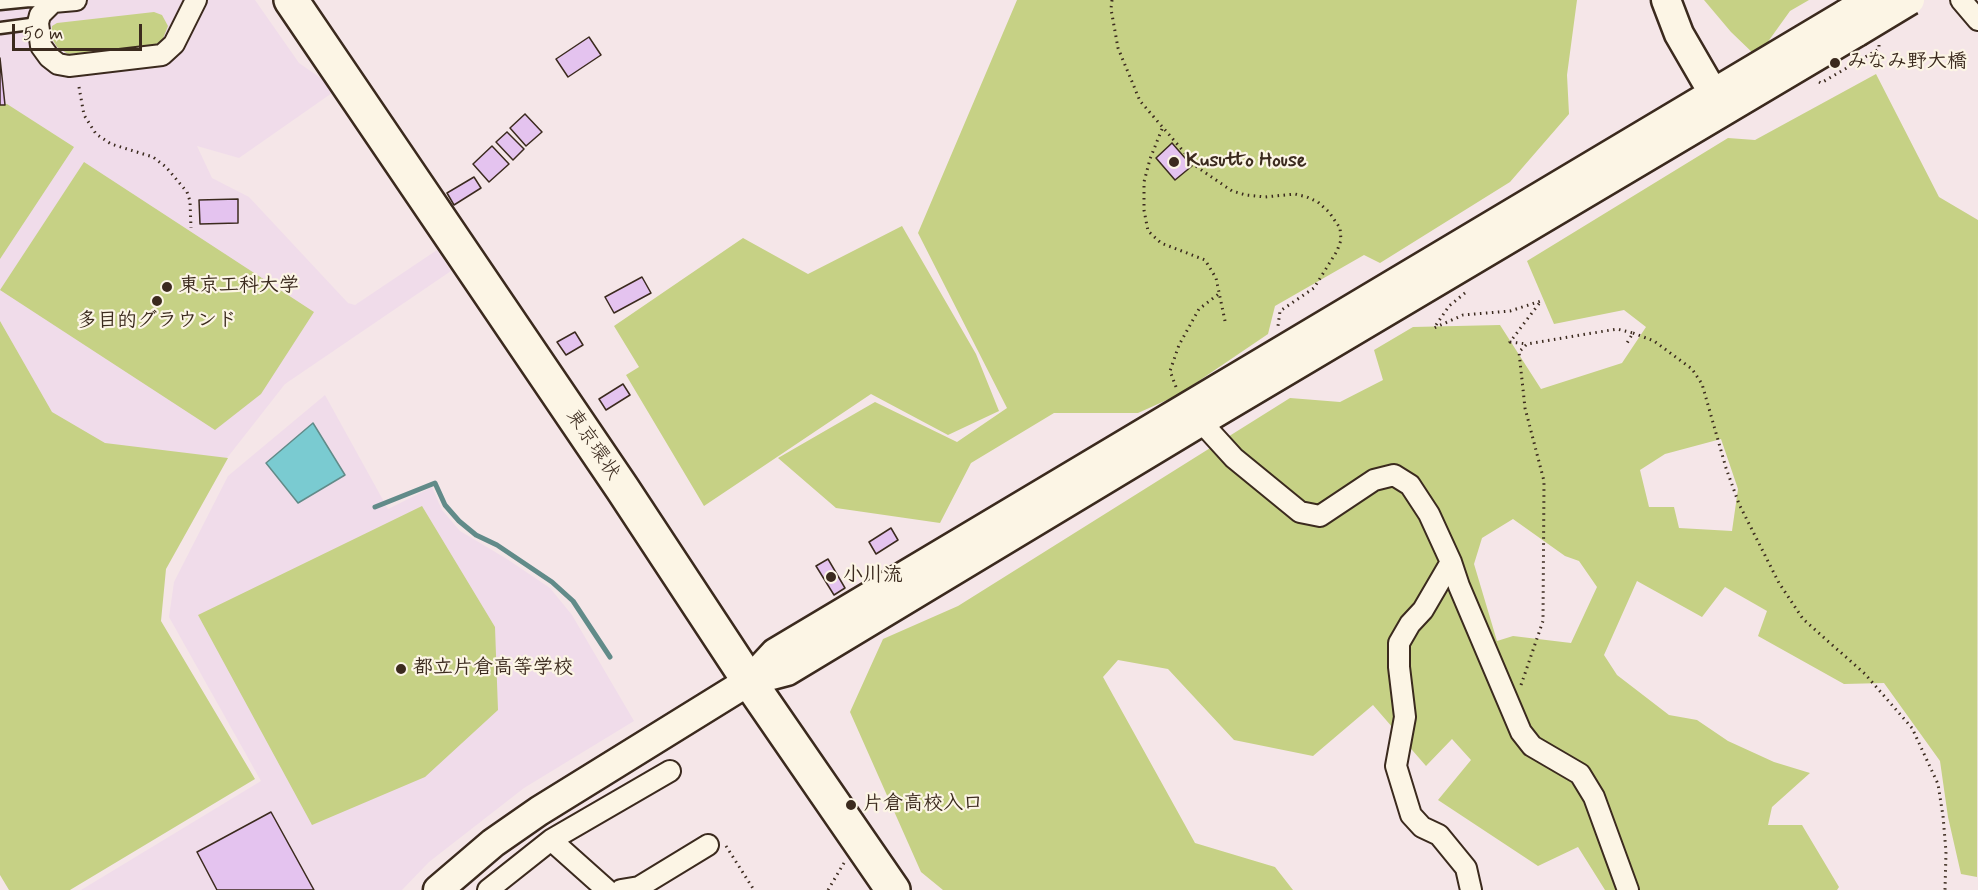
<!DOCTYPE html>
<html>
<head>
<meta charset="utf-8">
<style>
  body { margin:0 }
  #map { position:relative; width:1978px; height:890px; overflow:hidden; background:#f5e6e8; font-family:Mynerve,sans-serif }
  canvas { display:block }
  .scale { position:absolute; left:12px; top:24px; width:130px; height:27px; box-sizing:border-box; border:3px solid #3b2a1e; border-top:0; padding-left:8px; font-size:18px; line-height:21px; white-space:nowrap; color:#3b2a1e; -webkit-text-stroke:4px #fcf5e5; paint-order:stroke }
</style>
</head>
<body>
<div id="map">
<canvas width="1978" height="890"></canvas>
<div class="scale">50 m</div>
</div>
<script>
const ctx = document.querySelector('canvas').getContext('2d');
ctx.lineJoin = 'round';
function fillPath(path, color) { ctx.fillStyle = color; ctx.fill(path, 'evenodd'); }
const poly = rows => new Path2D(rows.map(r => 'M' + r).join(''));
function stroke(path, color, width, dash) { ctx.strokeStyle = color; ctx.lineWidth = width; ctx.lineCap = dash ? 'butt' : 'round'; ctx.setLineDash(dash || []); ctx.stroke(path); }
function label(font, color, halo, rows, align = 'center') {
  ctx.font = font + ' Mynerve,"Klee One",sans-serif'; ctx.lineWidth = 4.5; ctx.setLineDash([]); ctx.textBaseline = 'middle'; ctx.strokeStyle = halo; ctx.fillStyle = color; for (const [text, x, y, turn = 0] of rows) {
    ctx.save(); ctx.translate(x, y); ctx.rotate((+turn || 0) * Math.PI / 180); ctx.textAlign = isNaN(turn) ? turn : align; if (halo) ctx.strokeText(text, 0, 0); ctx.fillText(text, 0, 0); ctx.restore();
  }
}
fillPath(poly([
  [0,0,255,0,299,63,322,79,332,93,239,158,197,146,212,178,249,197,348,303,355,305,437,250,451,271,285,384,180,518,0,567],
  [325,395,388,509,432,487,442,510,460,531,507,559,550,588,572,615,634,721,524,788,429,862,402,890,81,890,261,781,169,617,174,582,228,476]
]), '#f0dcea');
fillPath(poly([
  [1017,0,1577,0,1567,75,1569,114,1510,182,1380,263,1364,255,1275,306,1268,334,1178,395,1138,413,1054,413,971,463,940,523,836,508,778,458,875,402,957,442,1007,408,918,233],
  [1704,0,1809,0,1790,11,1757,57,1731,32],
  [154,12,162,15,168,26,162,41,154,45,68,54,57,47,51,37,52,26,57,23],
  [1876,74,1939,197,1978,220,1977,877,1961,874,1948,817,1940,761,1884,683,1844,684,1758,636,1767,611,1725,587,1702,617,1637,581,1604,655,1617,675,1669,715,1697,720,1728,741,1774,762,1810,773,1772,807,1768,825,1802,825,1839,887,1837,890,1605,890,1578,847,1538,866,1438,800,1471,760,1452,739,1426,766,1373,705,1313,756,1234,740,1168,669,1118,660,1103,677,1195,843,1275,867,1293,890,943,890,921,872,850,712,883,639,958,606,1290,398,1340,402,1383,380,1374,350,1413,327,1500,325,1541,389,1622,363,1646,327,1624,310,1554,324,1527,261,1728,138,1755,140],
  [1721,439,1738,489,1732,531,1679,528,1674,507,1649,507,1640,470,1665,454],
  [1513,519,1565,556,1579,561,1597,587,1571,643,1513,636,1497,641,1474,564,1482,538],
  [7,104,74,147,0,259,0,105],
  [84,162,314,312,261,394,215,430,0,290],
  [902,226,976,354,999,411,948,435,871,394,704,506,626,375,639,367,614,326,743,238,808,274],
  [0,321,52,412,105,443,228,458,166,569,161,621,255,779,70,890,9,890,0,875],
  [422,506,495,627,498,710,425,777,312,825,198,615]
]), '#c6d185');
const water = poly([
  [313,423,345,475,298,503,266,463,313,423]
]);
fillPath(water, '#7acbd1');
stroke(water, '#618b89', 1.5);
stroke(poly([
  [375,507,435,483,445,505,459,521,476,535,497,545,552,582,573,601,610,657]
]), '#618b89', 5);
const building = poly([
  [589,37,601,55,568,77,556,59,589,37],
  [0,58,5,105,0,105,0,58],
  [525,114,542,132,526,146,510,128,525,114],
  [507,132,524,149,513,160,496,142,507,132],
  [1172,143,1192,166,1175,180,1156,158,1172,143],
  [492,146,509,164,489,182,473,164,492,146],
  [474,177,481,188,454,205,447,193,474,177],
  [238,199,238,223,200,224,199,200,238,199],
  [642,277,651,293,614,313,605,297,642,277],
  [575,332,583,345,566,355,557,342,575,332],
  [623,384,630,395,606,410,599,399,623,384],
  [891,528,898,540,876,554,869,542,891,528],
  [828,559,845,588,834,595,816,566,828,559],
  [271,812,314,890,217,890,197,852,271,812]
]);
fillPath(building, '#e4c3ef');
stroke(building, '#3b2a1e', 1.5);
const lane = poly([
  [0,4,30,1,53,2],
  [0,28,38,23]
]);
const street = poly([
  [76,0,53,2,40,15,38,23,41,46,49,57,58,64,69,66,162,55,174,44,196,0],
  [1961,0,1978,20],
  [1193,413,1234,458,1300,512,1320,516,1374,480,1394,475,1410,485,1429,514,1451,562,1459,586,1521,732,1532,746,1580,774,1594,797,1628,890],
  [1451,562,1423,610,1410,624,1399,643,1399,667,1405,717,1396,766,1411,815,1422,827,1439,835,1466,868,1471,890],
  [551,840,670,771],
  [488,890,551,840,607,890],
  [621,890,639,887,708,845]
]);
const secondary = poly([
  [1666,0,1679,34,1723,110],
  [749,681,787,671,1200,422,1857,32],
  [438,890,493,843,539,811,749,681,775,653,1846,14]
]);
const highway = poly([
  [291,0,622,488,749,681,893,890]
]);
stroke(lane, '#3b2a1e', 15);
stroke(street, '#3b2a1e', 24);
stroke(secondary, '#3b2a1e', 33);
stroke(highway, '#3b2a1e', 38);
stroke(poly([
  [1112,0,1111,9,1118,48,1140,101,1197,167,1232,191,1246,195,1265,197,1295,194,1307,197,1318,202,1329,212,1340,228,1341,240,1337,251,1314,288,1280,311,1278,326],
  [1819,82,1821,83,1879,49,1879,45],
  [79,87,84,115,96,134,111,144,153,157,166,167,187,192,190,201,191,228],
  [1162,129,1150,159,1144,182,1144,210,1148,231,1161,243,1205,260,1216,278,1225,321],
  [1465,293,1449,306,1434,328,1463,315,1510,311,1541,301,1510,342,1527,344],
  [1633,333,1654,341,1692,369,1702,384,1726,468,1739,504,1779,583,1803,619,1865,674,1912,728,1938,784,1943,816,1946,852,1945,890],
  [1176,387,1170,371,1179,345,1199,309,1220,293],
  [1521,685,1543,621,1544,481,1525,408,1519,352,1527,344,1617,329,1633,333,1627,343],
  [726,846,754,890],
  [828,890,844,863]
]), '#3b2a1e', 3, [1.5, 4.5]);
stroke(lane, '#fcf5e5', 10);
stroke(street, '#fcf5e5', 20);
stroke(secondary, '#fcf5e5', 28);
stroke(highway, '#fcf5e5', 33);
const secondaryBridge = poly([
  [1846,14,1869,0],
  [1857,32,1910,0]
]);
stroke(secondaryBridge, '#3b2a1e', 33, []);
stroke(secondaryBridge, '#fcf5e5', 28);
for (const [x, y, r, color] of [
  [1835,63,6,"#3b2a1e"],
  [1174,162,6,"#3b2a1e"],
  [167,287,6,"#3b2a1e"],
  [157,301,6,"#3b2a1e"],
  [831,577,6,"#3b2a1e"],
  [401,669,6,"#3b2a1e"],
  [851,805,6,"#3b2a1e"]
]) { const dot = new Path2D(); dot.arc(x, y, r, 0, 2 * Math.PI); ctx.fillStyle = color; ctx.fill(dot); stroke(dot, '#fcf5e5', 2); }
label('bold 20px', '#3b2a1e', '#fcf5e5', [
  ["みなみ野大橋",1847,63],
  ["Kusutto House",1186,162],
  ["東京工科大学",179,287],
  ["多目的グラウンド",157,322,"center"],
  ["小川流",843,577],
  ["都立片倉高等学校",413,669],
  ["片倉高校入口",863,805]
], 'left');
label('20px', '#3b2a1e', '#fcf5e5', [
  ["東京環状",592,445,56]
]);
</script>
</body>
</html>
